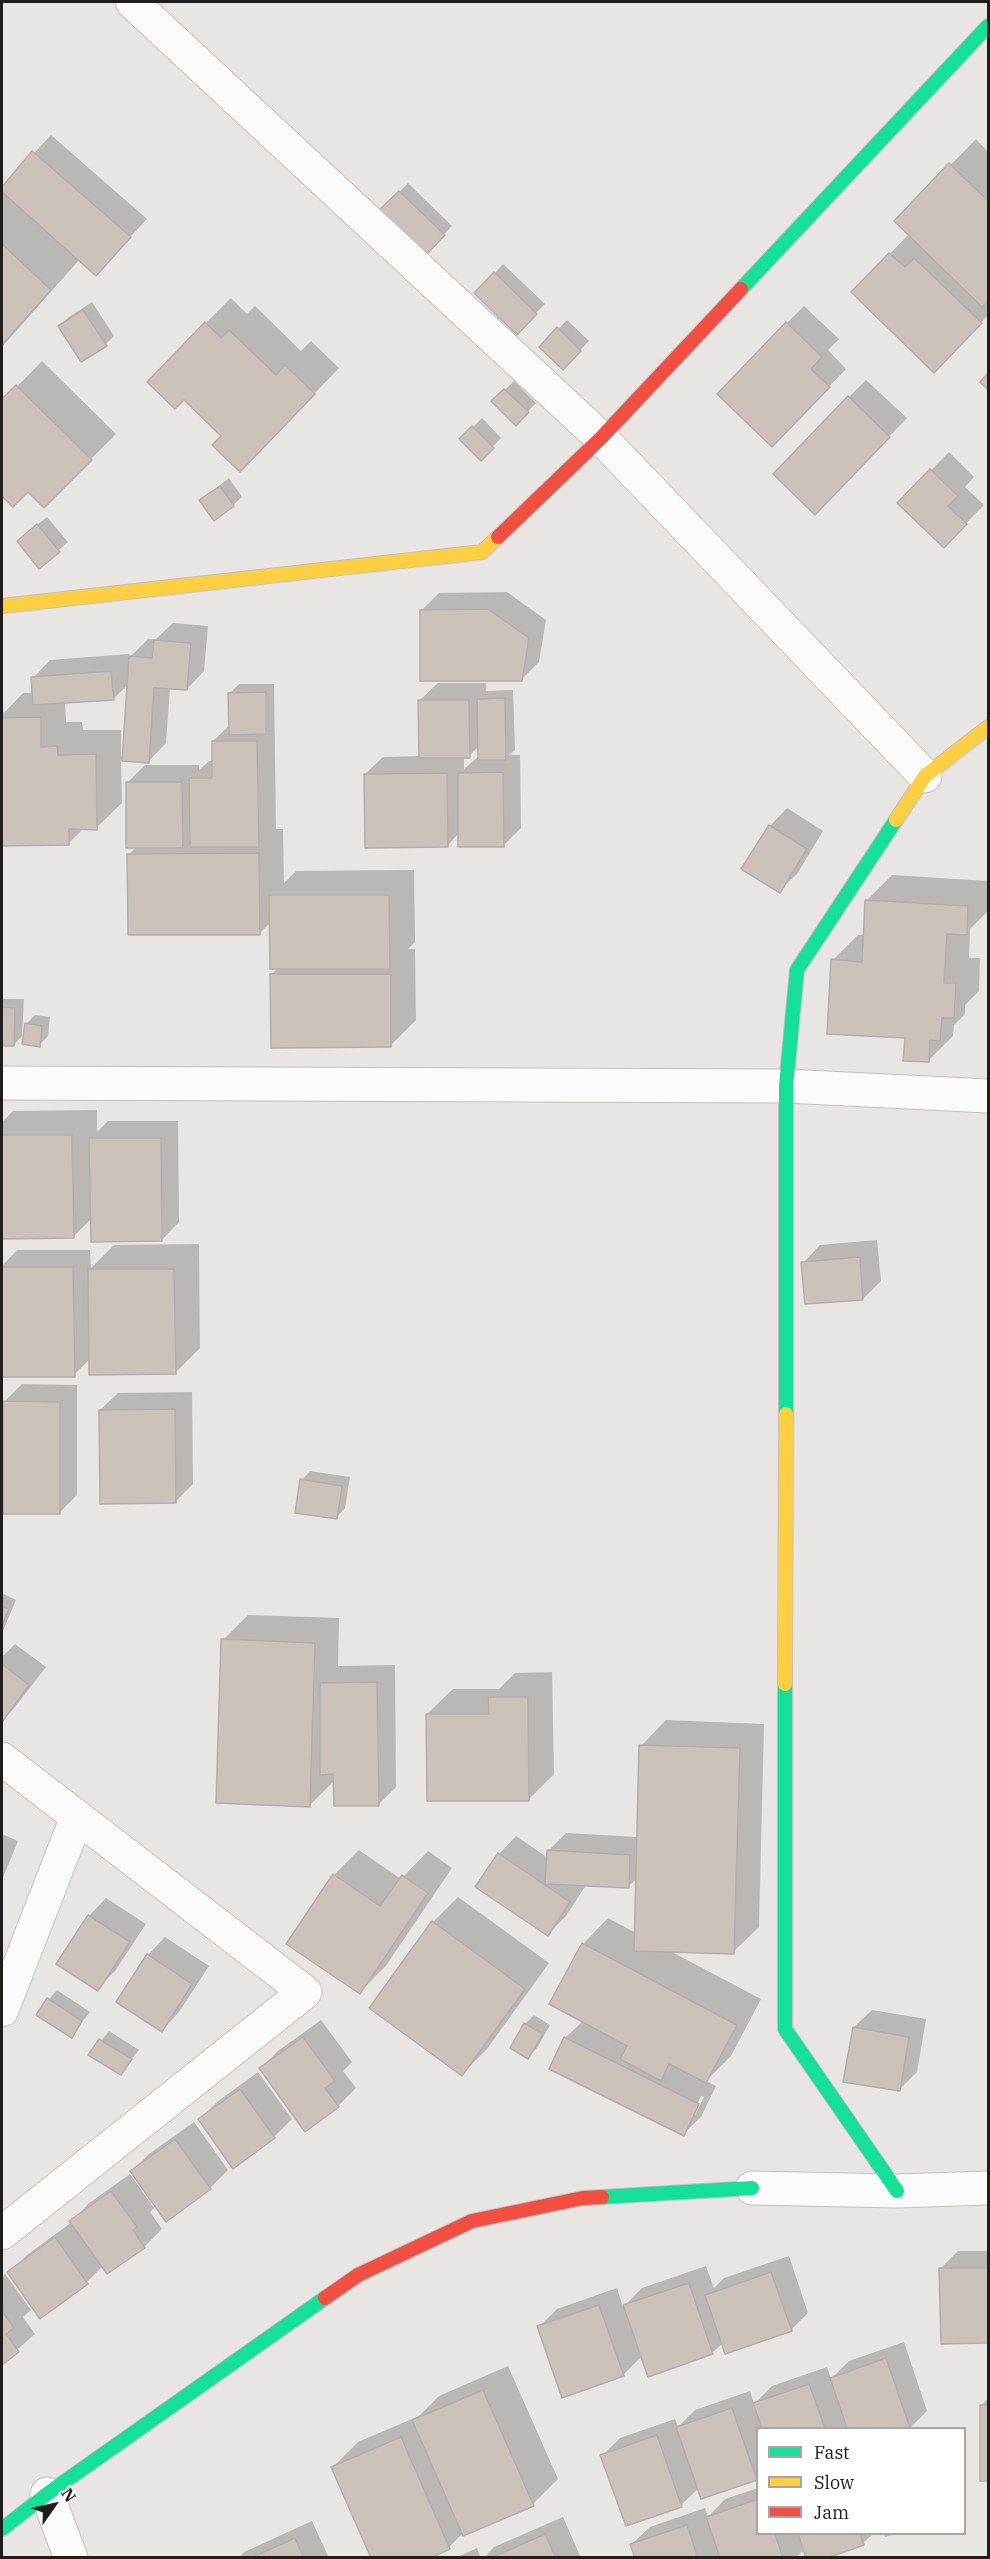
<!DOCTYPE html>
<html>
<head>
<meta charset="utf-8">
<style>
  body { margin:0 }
  #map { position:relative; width:990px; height:2559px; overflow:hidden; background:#e9e5e2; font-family:"IBM Plex Serif",serif }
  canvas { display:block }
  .frame { position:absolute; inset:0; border:3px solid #201d1c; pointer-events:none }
  .legend { position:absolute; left:756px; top:2427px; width:210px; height:108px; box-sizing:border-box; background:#fff; border:2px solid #a6a5a4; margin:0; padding:8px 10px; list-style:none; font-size:18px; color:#201d1c }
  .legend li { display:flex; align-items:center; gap:12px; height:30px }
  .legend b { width:30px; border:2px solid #a6a5a4 }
  .north { position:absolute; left:24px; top:2475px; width:60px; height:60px; -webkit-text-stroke:4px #fff; paint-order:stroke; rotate:56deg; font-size:16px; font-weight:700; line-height:24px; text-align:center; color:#201d1c }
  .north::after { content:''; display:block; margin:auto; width:21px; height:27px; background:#201d1c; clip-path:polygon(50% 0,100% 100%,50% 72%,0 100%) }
</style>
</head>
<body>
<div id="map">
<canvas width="990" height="2559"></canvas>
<div class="frame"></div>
<ul class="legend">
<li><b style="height:8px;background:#16e098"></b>Fast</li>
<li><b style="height:8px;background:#ffcf43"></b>Slow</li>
<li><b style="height:8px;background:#f24e42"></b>Jam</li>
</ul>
<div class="north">N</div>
</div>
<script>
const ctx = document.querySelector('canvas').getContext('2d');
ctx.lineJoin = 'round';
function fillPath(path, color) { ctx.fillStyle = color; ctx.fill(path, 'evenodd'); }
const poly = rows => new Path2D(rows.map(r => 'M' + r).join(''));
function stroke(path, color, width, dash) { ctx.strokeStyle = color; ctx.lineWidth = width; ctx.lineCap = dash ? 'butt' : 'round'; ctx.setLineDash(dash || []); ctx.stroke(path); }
fillPath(poly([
  [51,135,147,219,96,274,80,259,2,347,2,185,3,187],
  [976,139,988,152,988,315,952,353,853,292,909,234,896,221],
  [408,183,452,226,425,254,381,211],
  [503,264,545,304,517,332,495,273],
  [231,298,247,314,255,306,301,351,311,341,339,368,265,445,223,436,185,398,206,323],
  [92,302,114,336,106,344,60,326,69,317],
  [804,306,839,339,828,350,846,369,790,427,787,323],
  [567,320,589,341,563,368,541,347],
  [42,361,116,434,44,506,28,490,13,505,2,494,2,402],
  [866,380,907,418,833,495,849,397],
  [514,381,536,403,516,424,493,401],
  [482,418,501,438,481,459,461,439],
  [949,452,974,477,965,487,984,505,944,546,899,503],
  [229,478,242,497,233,505,201,500],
  [47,517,68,542,40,566,28,532],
  [507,592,546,620,539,662,522,679,421,611,439,593],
  [173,623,208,626,204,671,187,689,170,688,166,743,149,761,121,759,122,803,96,828,84,828,68,844,2,844,2,715,23,693,34,693,33,678,50,660,129,654,129,658,148,639,156,639],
  [129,684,124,757,121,757,121,730,83,730,82,722,66,722,65,702,113,699],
  [438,683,486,683,486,691,513,690,515,750,509,755,520,755,521,828,503,846,459,833,447,846,365,774,383,757,421,756,420,700],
  [479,746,480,755,464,769,464,756,469,756],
  [239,684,274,684,276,829,283,829,284,883,296,871,414,870,415,942,408,949,415,949,416,1020,390,1046,271,975,279,967,271,922,260,933,129,854,137,847,127,783,145,765,199,765,199,770,209,761,213,761,213,741,230,725,230,693],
  [787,808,823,831,797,874,779,891,770,826],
  [892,875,988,881,988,911,970,929,969,958,980,958,979,991,965,1005,965,1014,954,1025,953,1036,928,1061,833,960,858,935,865,935,867,900],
  [2,999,24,999,22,1036,14,1045,2,1044],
  [35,1015,50,1017,48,1036,39,1045,26,1024],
  [97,1110,97,1132,108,1121,178,1121,179,1222,162,1240,92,1218,73,1237,2,1238,2,1122,13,1111],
  [877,1240,881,1281,863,1299,803,1263,820,1245],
  [199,1244,200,1348,175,1373,90,1359,74,1375,2,1376,2,1266,17,1250,90,1250,91,1268,114,1245],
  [22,1384,77,1385,77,1495,60,1512,4,1402],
  [192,1392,193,1484,175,1502,100,1410,118,1393],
  [310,1471,350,1477,345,1508,337,1517,302,1480],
  [2,1593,16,1600,2,1633],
  [248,1615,339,1618,338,1666,395,1665,396,1787,379,1804,335,1780,309,1806,223,1640],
  [15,1644,46,1667,15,1707,2,1721,2,1657],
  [552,1672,554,1774,529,1799,427,1714,453,1689,499,1689,515,1673],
  [666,1720,764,1724,759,1927,733,1952,668,1950,761,1999,731,2056,706,2081,716,2086,701,2117,683,2134,565,2038,583,2021,551,2004,583,1944,608,1918,636,1933,637,1878,628,1887,586,1885,566,1916,548,1934,499,1854,516,1836,548,1858,548,1851,566,1833,638,1837,641,1746],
  [701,2096,704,2097,695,2115,692,2115],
  [2,1834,18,1841,2,1880],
  [359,1850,401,1879,428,1851,452,1868,385,1967,359,1992,334,1875],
  [458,1897,549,1963,487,2049,462,2074,371,2008,433,1922],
  [106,1898,146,1924,115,1971,97,1989,89,1916],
  [165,1937,209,1966,179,2012,162,2030,148,1955],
  [57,1990,90,2012,71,2036,49,1999],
  [872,2010,926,2019,917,2072,899,2090,854,2027],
  [534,2015,550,2025,537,2048,528,2057,525,2024],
  [321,2020,352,2062,343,2071,356,2088,338,2106,305,2130,261,2068,278,2051],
  [109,2031,139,2050,120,2073,90,2055],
  [258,2072,292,2119,274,2137,200,2119,217,2102],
  [194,2122,228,2170,210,2188,166,2220,132,2171,149,2154],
  [130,2174,154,2208,150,2212,162,2229,144,2247,103,2266,87,2282,40,2317,9,2273,27,2255,72,2222,88,2204],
  [958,2251,988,2251,988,2342,943,2342,940,2269],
  [789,2256,808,2313,791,2330,723,2343,712,2353,642,2356,623,2375,539,2327,557,2309,617,2288,623,2307,642,2288,706,2266,714,2288,724,2278],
  [5,2274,31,2310,23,2317,35,2334,2,2363,2,2277],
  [904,2342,927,2411,910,2428,758,2428,758,2477,702,2497,699,2488,681,2505,602,2456,620,2438,675,2419,678,2427,695,2410,750,2391,754,2404,772,2386,827,2367,831,2379,849,2361],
  [508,2366,558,2479,533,2504,463,2533,449,2547,426,2558,333,2467,358,2442,419,2416,439,2396],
  [988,2398,988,2479,981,2479,981,2406],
  [758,2488,758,2534,873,2534,863,2543,822,2558,804,2549,796,2558,637,2558,632,2544,650,2527,705,2508,708,2517,725,2499],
  [563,2517,581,2558,484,2558,494,2547],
  [312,2521,329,2558,239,2558,244,2552],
  [884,2534,895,2534,885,2537],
  [477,2548,481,2558,455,2558]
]), '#0003');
const building = poly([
  [32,151,131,237,96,276,2,192,2,187,32,151],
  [949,163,988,201,988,301,982,307,894,221,949,163],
  [399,191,445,235,425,256,378,211,399,191],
  [2,244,51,290,2,345,2,244],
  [889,253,905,267,914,258,982,323,934,373,851,292,889,253],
  [494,272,537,314,517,335,474,293,494,272],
  [83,310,107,346,81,362,58,326,83,310],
  [205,322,221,338,229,330,276,375,285,365,315,394,240,472,212,445,221,436,184,400,175,409,147,382,205,322],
  [786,322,822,357,811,369,830,387,772,447,717,394,786,322],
  [557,327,581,351,563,370,539,347,557,327],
  [988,373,988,390,980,382,988,373],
  [16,385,92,460,44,508,28,492,13,507,2,496,2,399,16,385],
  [504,389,529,412,516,426,491,401,504,389],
  [848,396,890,437,815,515,773,474,848,396],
  [472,426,494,448,481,461,459,439,472,426],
  [930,469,958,496,948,506,967,524,944,548,897,503,930,469],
  [220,486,234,506,214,521,199,500,220,486],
  [37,524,60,552,39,569,17,541,37,524],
  [488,609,529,638,522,681,420,681,420,610,488,609],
  [154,640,191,643,187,690,154,688,149,763,122,761,129,656,152,658,154,640],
  [111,671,114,700,33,705,31,677,111,671],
  [266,692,266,734,229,735,228,693,266,692],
  [505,698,506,760,478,760,477,699,505,698],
  [418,700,469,700,470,758,419,758,418,700],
  [41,717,41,747,57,746,58,755,96,754,97,830,69,829,69,845,2,846,2,718,41,717],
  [212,741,257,741,259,847,190,847,189,778,212,778,212,741],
  [503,772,504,847,458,847,458,773,503,772],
  [447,773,448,847,365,848,364,774,447,773],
  [126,782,182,782,183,848,126,848,126,782],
  [769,825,807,849,780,893,741,869,769,825],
  [259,853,260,935,128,935,127,854,259,853],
  [269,895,389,895,390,969,270,969,269,895],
  [865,900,968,906,967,935,947,934,944,983,956,983,954,1018,942,1018,940,1041,930,1040,929,1062,903,1061,905,1038,827,1034,831,959,862,962,865,900],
  [270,974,391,974,391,1047,271,1048,270,974],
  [2,1007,15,1008,14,1046,2,1046,2,1007],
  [25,1023,42,1026,40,1047,22,1044,25,1023],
  [2,1135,72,1135,74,1238,2,1239,2,1135],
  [89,1138,161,1138,162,1241,91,1242,89,1138],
  [860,1257,863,1300,805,1304,801,1262,860,1257],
  [2,1267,73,1267,75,1377,2,1377,2,1267],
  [88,1269,174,1269,176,1374,89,1375,88,1269],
  [3,1401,60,1402,60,1514,3,1514,3,1401],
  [175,1409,176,1503,100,1504,99,1410,175,1409],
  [300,1479,342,1486,337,1519,295,1513,300,1479],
  [2,1606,9,1609,2,1625,2,1606],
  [221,1639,315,1643,310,1807,216,1803,221,1639],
  [2,1664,29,1685,2,1722,2,1664],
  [377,1682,379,1806,334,1806,333,1774,320,1775,320,1683,377,1682],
  [488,1697,528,1697,529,1801,427,1801,426,1714,489,1714,488,1697],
  [639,1745,740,1748,734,1954,634,1951,639,1745],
  [547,1850,630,1855,629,1888,545,1884,547,1850],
  [498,1853,570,1902,548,1936,475,1887,498,1853],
  [333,1874,380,1906,402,1875,428,1893,360,1994,286,1944,333,1874],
  [88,1915,130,1942,98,1991,56,1964,88,1915],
  [432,1921,525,1989,462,2076,369,2008,432,1921],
  [582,1943,737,2025,706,2083,669,2064,661,2081,620,2059,627,2046,549,2004,582,1943],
  [147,1954,192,1984,162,2032,116,2002,147,1954],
  [47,1998,82,2021,72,2038,36,2015,47,1998],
  [524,2023,543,2034,528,2059,510,2048,524,2023],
  [853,2027,909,2037,900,2091,843,2082,853,2027],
  [303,2037,335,2081,325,2088,339,2107,305,2132,259,2068,303,2037],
  [564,2037,699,2104,684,2136,549,2069,564,2037],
  [99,2039,132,2059,121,2075,88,2055,99,2039],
  [240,2089,275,2138,233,2169,198,2119,240,2089],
  [175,2139,211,2189,166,2222,130,2171,175,2139],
  [111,2191,137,2227,133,2230,145,2248,107,2274,69,2221,111,2191],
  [55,2237,88,2284,40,2319,7,2272,55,2237],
  [939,2268,988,2268,988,2343,941,2344,939,2268],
  [771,2272,792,2331,725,2354,705,2295,771,2272],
  [689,2283,713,2354,648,2377,623,2305,689,2283],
  [599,2305,624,2376,562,2398,537,2326,599,2305],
  [2,2311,14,2328,6,2334,19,2352,2,2365,2,2311],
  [886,2358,910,2428,847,2428,830,2378,886,2358],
  [809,2384,825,2428,762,2428,753,2403,809,2384],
  [483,2390,534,2506,463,2536,412,2420,483,2390],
  [980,2405,988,2405,988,2481,980,2481,980,2405],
  [732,2408,757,2480,701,2499,676,2427,732,2408],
  [657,2435,682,2507,626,2526,600,2455,657,2435],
  [401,2437,450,2549,430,2558,371,2558,331,2467,401,2437],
  [758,2499,758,2534,775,2534,783,2558,720,2558,706,2517,758,2499],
  [687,2525,698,2558,635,2558,630,2544,687,2525],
  [545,2534,556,2558,491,2558,545,2534],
  [798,2534,860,2534,864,2545,827,2558,806,2558,798,2534],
  [295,2538,304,2558,251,2558,295,2538]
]);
fillPath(building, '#ccc2ba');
stroke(building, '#b1afad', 1.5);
const street = poly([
  [132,2,601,438,925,776],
  [2,1083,786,1086,988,1096],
  [2,1759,305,1992,2,2233],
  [2,2010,77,1817],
  [752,2188,897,2191,988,2188],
  [47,2494,71,2558]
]);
const fast = poly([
  [741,289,988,26],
  [786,1414,786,1086,797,970,896,820],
  [785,1684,785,2029,897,2191],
  [602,2197,752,2188],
  [2,2529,47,2494,325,2298]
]);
const slow = poly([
  [2,606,482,552,498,537],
  [896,820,925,776,988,727],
  [785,1684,786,1414]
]);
const jam = poly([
  [498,537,601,438,741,289],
  [325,2298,358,2275,472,2221,583,2198,602,2197]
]);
stroke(street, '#c2c0be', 35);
stroke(fast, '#c2c0be', 16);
stroke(slow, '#c2c0be', 16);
stroke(jam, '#c2c0be', 16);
stroke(street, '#fcfbfb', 33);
stroke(fast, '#16e098', 14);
stroke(slow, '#ffcf43', 14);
stroke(jam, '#f24e42', 14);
</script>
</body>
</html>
